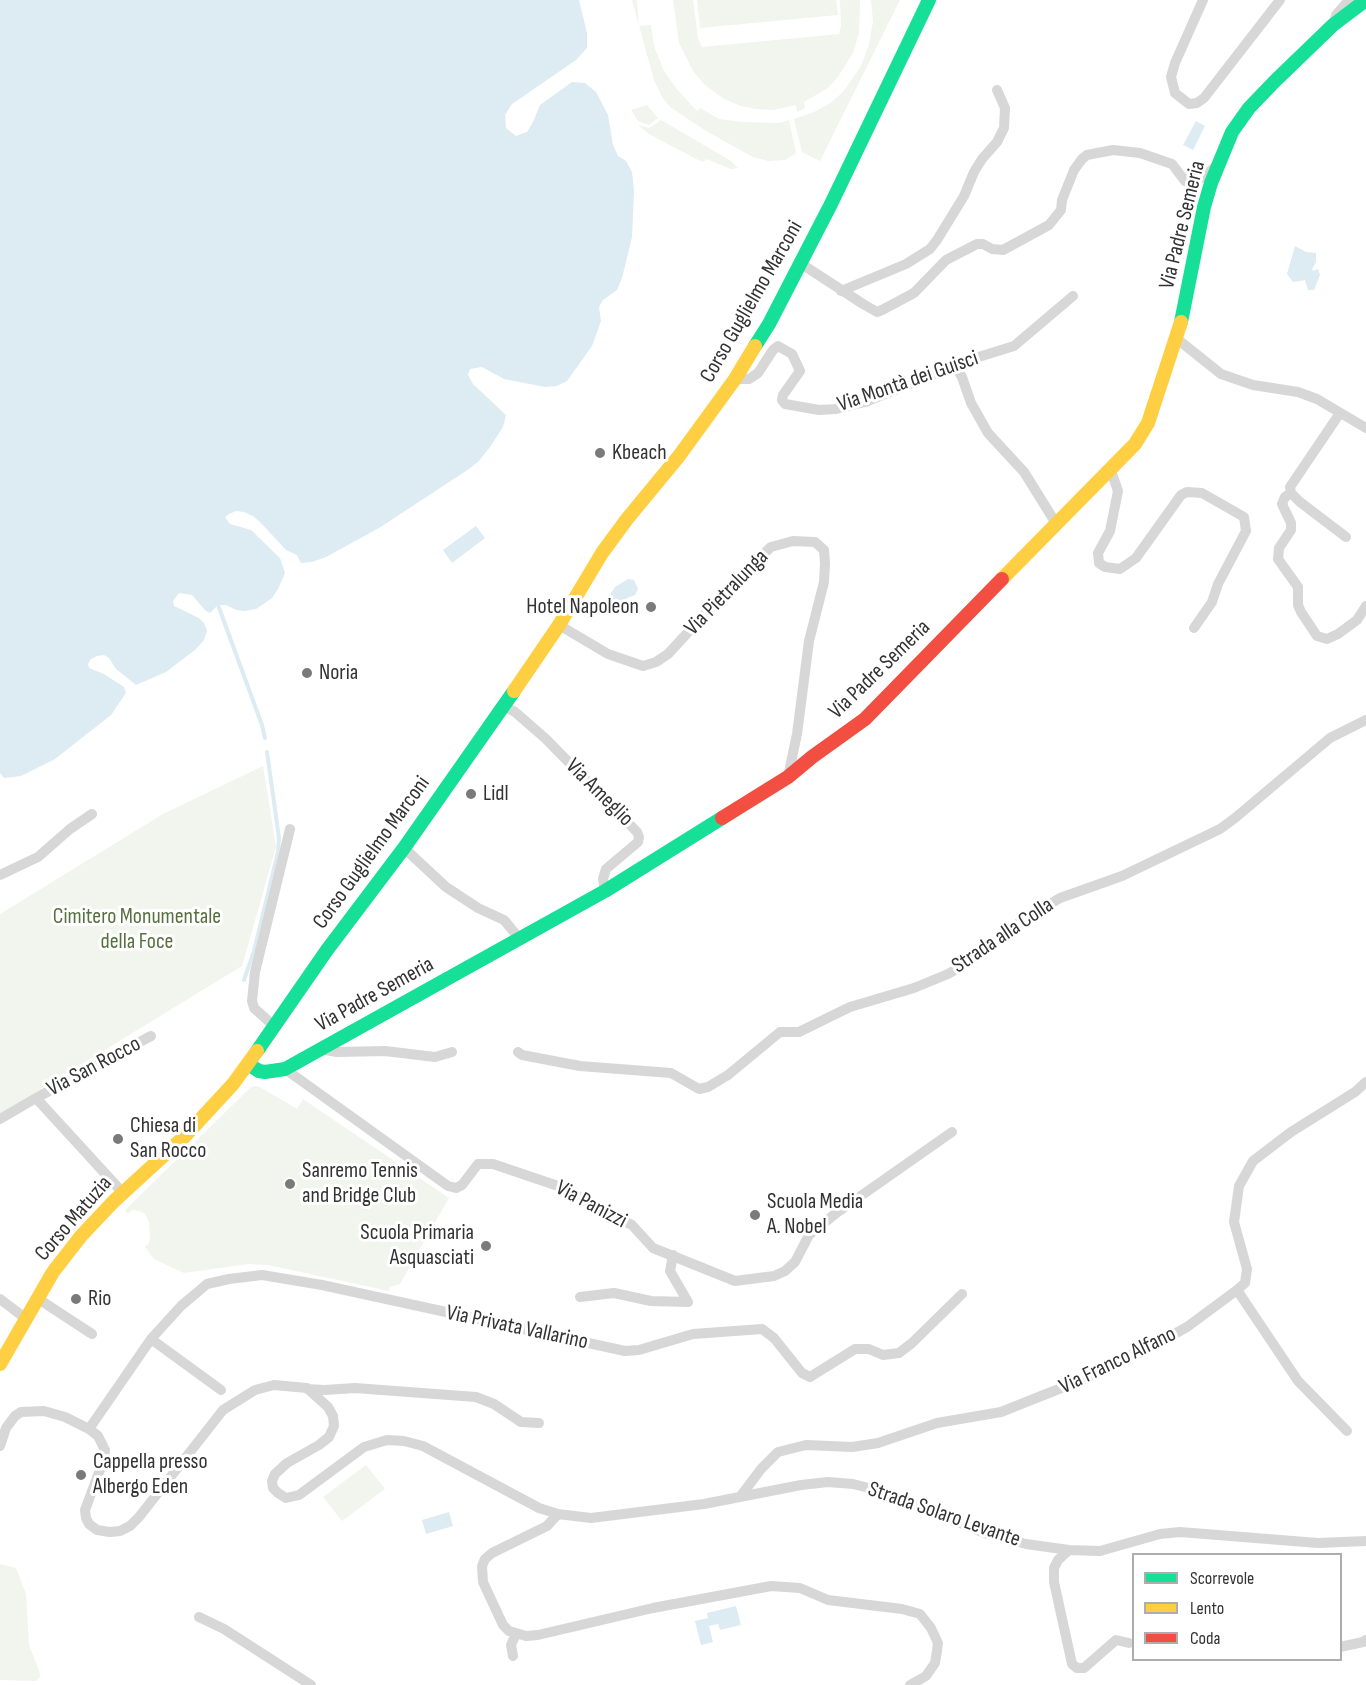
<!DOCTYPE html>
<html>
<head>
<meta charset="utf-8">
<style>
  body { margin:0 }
  #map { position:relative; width:1366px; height:1685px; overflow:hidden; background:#fff; font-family:"Sofia Sans Condensed",sans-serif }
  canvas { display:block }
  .legend { position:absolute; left:1132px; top:1553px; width:210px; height:108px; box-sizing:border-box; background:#fff; border:2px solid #adadad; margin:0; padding:8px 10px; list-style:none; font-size:18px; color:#333 }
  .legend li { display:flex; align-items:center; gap:12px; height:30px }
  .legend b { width:30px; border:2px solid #adadad }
</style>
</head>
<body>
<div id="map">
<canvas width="1366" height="1685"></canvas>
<ul class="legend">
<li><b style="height:8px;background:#16e098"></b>Scorrevole</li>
<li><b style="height:8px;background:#ffcf43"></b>Lento</li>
<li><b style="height:8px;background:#f24e42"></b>Coda</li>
</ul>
</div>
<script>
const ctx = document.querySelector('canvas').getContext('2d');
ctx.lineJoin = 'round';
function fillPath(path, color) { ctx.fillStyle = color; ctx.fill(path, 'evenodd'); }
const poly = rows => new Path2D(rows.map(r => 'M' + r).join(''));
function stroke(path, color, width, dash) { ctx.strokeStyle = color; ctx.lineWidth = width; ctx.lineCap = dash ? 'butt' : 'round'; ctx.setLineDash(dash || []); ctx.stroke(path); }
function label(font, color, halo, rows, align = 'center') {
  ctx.font = font + ' "Sofia Sans Condensed",sans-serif'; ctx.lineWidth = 6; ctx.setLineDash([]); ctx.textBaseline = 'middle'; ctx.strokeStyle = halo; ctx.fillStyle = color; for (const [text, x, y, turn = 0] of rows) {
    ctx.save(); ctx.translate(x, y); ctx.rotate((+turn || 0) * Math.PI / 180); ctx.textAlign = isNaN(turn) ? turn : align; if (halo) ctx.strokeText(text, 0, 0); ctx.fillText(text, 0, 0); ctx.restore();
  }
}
fillPath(poly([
  [632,0,637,0,639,26,651,25,654,46,664,71,676,88,694,108,698,111,700,108,719,119,742,122,779,123,789,120,796,153,785,160,768,161,753,157,706,131,670,107,662,97,654,80],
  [673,0,693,0,698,38,702,47,839,34,841,26,840,0,860,0,859,32,854,51,838,77,828,88,804,102,805,108,797,112,796,105,773,110,756,109,741,106,724,99,705,85,693,71,679,43],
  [697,0,836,0,838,15,700,28],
  [871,0,900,0,820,161,802,152,794,119,814,112,829,104,843,92,861,66,869,44,873,22],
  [647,105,658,118,649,125,638,121,631,110],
  [661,120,731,161,738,168,731,169,706,159,704,162,696,159,649,134,638,125,649,128],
  [263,766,276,847,242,966,0,1114,0,914,163,814],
  [255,1086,260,1087,297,1109,303,1099,449,1198,400,1284,390,1287,389,1291,268,1265,249,1264,184,1273,154,1259,145,1247,149,1243,150,1236,149,1222,145,1214,139,1211,132,1210,128,1214,125,1210,251,1087],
  [366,1465,385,1489,342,1521,323,1497],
  [0,1564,16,1568,26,1594,29,1645,39,1670,40,1677,36,1681,0,1680]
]), '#f1f5ed');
fillPath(poly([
  [0,0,579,0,587,33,587,48,576,60,512,104,505,115,506,128,516,136,527,132,533,122,540,105,572,82,585,83,596,92,608,115,613,145,618,156,626,161,632,172,634,191,632,237,622,278,617,290,603,300,599,307,601,321,592,346,567,381,557,386,545,387,504,379,482,367,470,369,468,375,473,384,506,415,503,427,490,447,479,461,469,469,379,528,326,557,312,562,301,563,297,555,286,550,261,523,253,516,244,512,236,511,229,514,225,517,230,524,251,530,280,558,285,573,278,589,272,598,256,609,245,611,236,610,226,605,218,605,210,613,205,610,192,595,179,593,173,601,174,606,199,618,204,623,207,631,204,640,195,650,166,672,136,685,116,669,109,658,104,655,97,656,91,659,88,664,89,668,104,674,124,687,126,693,111,715,55,759,21,776,4,778,0,773],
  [1196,121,1205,126,1193,150,1183,145],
  [1295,246,1306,252,1316,253,1316,262,1312,269,1313,271,1318,269,1320,275,1314,290,1308,290,1305,280,1293,282,1287,274],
  [476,526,485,538,452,563,443,550],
  [628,579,634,580,638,589,635,595,627,598,625,607,620,611,615,611,609,607,611,593,615,587],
  [449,1512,453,1526,426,1534,422,1520],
  [736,1606,741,1625,720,1630,718,1624,709,1626,713,1642,701,1645,695,1621,708,1618,707,1613]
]), '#ddebf3');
stroke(poly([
  [218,605,262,725,265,738],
  [244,980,254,951,278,852,279,838,267,752]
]), '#ddebf3', 4);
stroke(poly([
  [1203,0,1175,63,1171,77,1175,93,1189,104,1197,103,1204,98,1280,0],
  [1334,22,1336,15,1349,0],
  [800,263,863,304,877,312,882,310,914,293,946,260,977,244,983,244,992,249,1003,250,1049,225,1061,210,1062,200,1074,170,1082,159,1087,155,1113,150,1140,153,1172,164,1185,181,1190,183,1198,180,1218,165],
  [841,291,906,264,930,249,937,240,964,196,974,172,982,159,997,142,1004,128,1005,108,997,90],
  [1176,338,1221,374,1253,385,1298,392,1317,399,1366,428],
  [955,366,962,377,971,403,988,433,1024,472,1057,525],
  [735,379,749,379,758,373,773,350,778,346,792,354,800,371,783,395,782,400,785,404,819,410,836,409,865,402,969,360,1014,346,1073,296],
  [1340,413,1290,487,1291,493,1300,502,1346,537],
  [1111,471,1118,491,1110,531,1098,553,1099,563,1105,567,1120,569,1136,558,1181,495,1187,492,1202,493,1244,517,1246,531,1218,584,1212,602,1194,628],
  [1291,493,1285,497,1282,504,1291,523,1291,530,1279,548,1278,559,1298,587,1298,605,1301,612,1317,636,1327,639,1338,634,1357,620,1366,606],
  [559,625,608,654,643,666,656,662,668,654,737,579,771,547,793,541,815,542,824,550,825,563,824,582,809,641,797,734,788,777],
  [504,706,515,712,546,739,637,832,639,837,638,842,606,869,603,879,605,891],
  [404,848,446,887,478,908,504,920,519,938],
  [0,875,38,857,70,829,92,814],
  [274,1026,254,1008,252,1001,255,972,290,829],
  [320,1049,337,1052,385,1051,435,1057,452,1052],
  [518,1052,522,1055,580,1066,671,1073,699,1089,708,1087,728,1075,780,1032,799,1032,850,1007,914,988,948,974,980,955,1020,922,1060,898,1122,876,1220,829,1235,818,1330,738,1366,720],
  [285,1069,448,1186,456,1188,462,1185,478,1164,493,1164,567,1189,587,1202,632,1225,653,1248,735,1281,774,1276,785,1271,795,1262,809,1235,835,1214,952,1132],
  [36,1098,123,1193],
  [0,1119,36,1098,151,1036],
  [1237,1290,1298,1381,1347,1431],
  [580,1297,614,1293,651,1301,688,1302,670,1271,673,1255],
  [37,1298,92,1334],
  [0,1299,25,1318],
  [151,1339,221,1390],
  [307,1389,325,1390,355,1388,476,1397,494,1404,521,1422,539,1423],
  [89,1429,151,1339,181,1306,207,1284,229,1279,262,1275,322,1285,625,1351,639,1350,693,1334,762,1329,774,1338,802,1373,810,1377,855,1349,869,1349,883,1355,899,1353,912,1343,962,1294],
  [0,1446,6,1428,15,1416,21,1412,44,1411,65,1417,89,1429,98,1436,105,1450,104,1459,85,1510,86,1518,89,1524,97,1530,110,1532,120,1531,130,1526,139,1517,223,1410,255,1390,274,1385,307,1388,328,1407,333,1416,334,1426,329,1437,319,1445,287,1463,275,1474,272,1481,273,1488,278,1493,286,1498,299,1495,364,1447,387,1440,404,1441,423,1446,539,1508,558,1514,591,1518,704,1504,801,1485,828,1482,853,1484,885,1492,984,1533,1026,1544,1069,1550,1100,1551,1160,1534,1180,1532,1318,1543,1366,1541],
  [740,1497,761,1469,778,1452,806,1445,852,1447,878,1443,937,1423,1001,1412,1089,1377,1126,1357,1149,1348,1187,1327,1237,1290,1245,1283,1247,1269,1234,1222,1239,1186,1253,1161,1291,1132,1355,1092,1366,1082],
  [558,1514,547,1526,492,1553,485,1559,482,1566,483,1582,503,1625,509,1631,526,1636,538,1635,653,1608,771,1586,800,1588,828,1600,902,1609,920,1614,931,1628,938,1643,937,1651,935,1663,926,1676,910,1685],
  [1069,1550,1058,1560,1054,1568,1054,1582,1072,1664,1077,1668,1084,1668,1116,1640,1129,1643],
  [199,1617,224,1629,311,1685],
  [1340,1647,1363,1642,1366,1640],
  [513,1656,511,1645,516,1634]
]), '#d7d7d7', 10);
stroke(poly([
  [1181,322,1204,207,1211,183,1232,132,1249,108,1275,81,1333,25,1366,0],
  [755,346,769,324,831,204,929,0],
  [257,1051,327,950,404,848,514,691],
  [248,1064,259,1071,265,1072,285,1069,605,891,722,818]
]), '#16e098', 14);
stroke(poly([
  [1002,579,1135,444,1148,423,1181,322],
  [514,691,559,625,602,553,627,519,679,456,735,379,755,346],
  [0,1364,53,1272,81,1236,113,1202,185,1136,233,1084,257,1051]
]), '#ffcf43', 14);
stroke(poly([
  [722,818,788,777,812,757,865,719,1002,579]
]), '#f24e42', 14);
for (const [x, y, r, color] of [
  [600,453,6,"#7a7a7a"],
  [651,607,6,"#7a7a7a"],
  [307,673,6,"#7a7a7a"],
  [471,794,6,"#7a7a7a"],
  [118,1139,6,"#7a7a7a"],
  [290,1184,6,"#7a7a7a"],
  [755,1215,6,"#7a7a7a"],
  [486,1246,6,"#7a7a7a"],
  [76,1299,6,"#7a7a7a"],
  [81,1475,6,"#7a7a7a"]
]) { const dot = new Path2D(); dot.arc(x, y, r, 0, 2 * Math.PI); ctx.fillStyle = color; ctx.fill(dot); stroke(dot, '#fff', 2); }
label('22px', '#333', '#fff', [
  ["Via Padre Semeria",1183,225,-76],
  ["Corso Guglielmo Marconi",752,302,-60],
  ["Via Montà dei Guisci",908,382,-19],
  ["Via Pietralunga",727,593,-46],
  ["Via Padre Semeria",880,670,-44],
  ["Via Ameglio",599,793,45],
  ["Corso Guglielmo Marconi",372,853,-54],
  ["Strada alla Colla",1003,936,-34],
  ["Via Padre Semeria",375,995,-29],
  ["Via San Rocco",94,1067,-28],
  ["Via Panizzi",591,1205,28],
  ["Corso Matuzia",74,1219,-49],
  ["Via Privata Vallarino",517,1328,12],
  ["Via Franco Alfano",1118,1361,-26],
  ["Strada Solaro Levante",944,1515,19]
]);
label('22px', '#333', '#fff', [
  ["Kbeach",612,453],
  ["Hotel Napoleon",639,607,"right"],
  ["Noria",319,673],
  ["Lidl",483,794],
  ["Chiesa di",130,1126],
  ["San Rocco",130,1151],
  ["Sanremo Tennis",302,1171],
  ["and Bridge Club",302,1196],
  ["Scuola Media",767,1202],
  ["A. Nobel",767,1227],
  ["Scuola Primaria",474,1233,"right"],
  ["Asquasciati",474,1258,"right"],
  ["Rio",88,1299],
  ["Cappella presso",93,1462],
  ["Albergo Eden",93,1487]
], 'left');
label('22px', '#56703f', '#fff', [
  ["Cimitero Monumentale",137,917],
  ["della Foce",137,942]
]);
</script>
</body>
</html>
